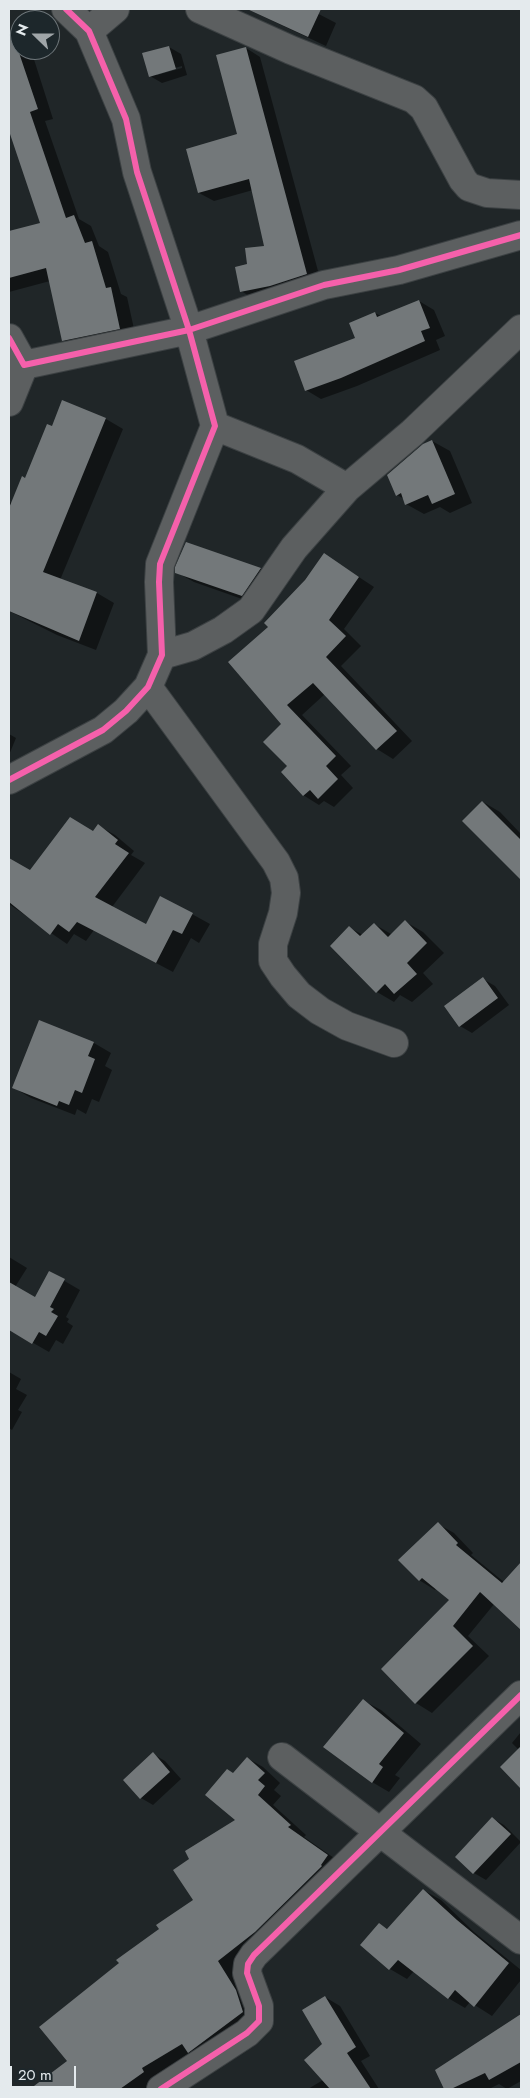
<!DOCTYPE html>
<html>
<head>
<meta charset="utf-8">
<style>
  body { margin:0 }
  #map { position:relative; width:530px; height:2098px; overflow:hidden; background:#202628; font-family:Jost,sans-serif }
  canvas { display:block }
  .frame { position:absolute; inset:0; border:10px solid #e4eaed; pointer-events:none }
  .north { position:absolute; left:10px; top:10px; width:50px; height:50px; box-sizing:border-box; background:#1d272b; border:1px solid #6d7579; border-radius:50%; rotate:292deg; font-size:14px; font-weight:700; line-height:20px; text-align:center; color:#e4eaed }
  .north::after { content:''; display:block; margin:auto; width:18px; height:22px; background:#9fa5a8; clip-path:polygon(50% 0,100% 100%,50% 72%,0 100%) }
  .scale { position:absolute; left:10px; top:2066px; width:66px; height:22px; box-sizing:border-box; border:2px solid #e4eaed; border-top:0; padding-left:6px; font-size:15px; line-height:18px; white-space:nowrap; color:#e4eaed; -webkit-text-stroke:4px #1d272b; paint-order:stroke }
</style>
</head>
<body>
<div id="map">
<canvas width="530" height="2098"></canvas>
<div class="frame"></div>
<div class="north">N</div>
<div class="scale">20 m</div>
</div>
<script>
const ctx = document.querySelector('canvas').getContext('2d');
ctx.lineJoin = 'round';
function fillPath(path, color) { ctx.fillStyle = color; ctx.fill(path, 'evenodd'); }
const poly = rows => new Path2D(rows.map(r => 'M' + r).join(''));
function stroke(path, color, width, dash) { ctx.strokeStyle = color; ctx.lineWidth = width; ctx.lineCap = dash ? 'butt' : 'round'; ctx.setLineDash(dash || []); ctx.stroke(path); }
fillPath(poly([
  [247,9,309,9,336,23,326,46],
  [13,37,20,41,20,50,31,50,53,119,45,121,79,219,91,226,99,246,108,252,121,294,127,297,136,338,80,350,64,340,50,281,9,292,9,233,42,223,9,123,9,38],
  [169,47,181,54,187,75,162,83,150,76],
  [182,66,182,68,157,75,157,73],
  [246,48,260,57,321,282,256,300,241,291,248,265,266,247,253,190,214,201,199,193,239,135],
  [419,301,434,310,445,336,436,340,440,350,357,386,321,399,306,390,357,339,375,313,381,316],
  [106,419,123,429,60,580,97,593,114,603,96,650,57,635,9,611,9,502,12,503,52,428],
  [432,441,450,451,472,503,450,513,440,507,424,514,406,504,404,499,397,495],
  [186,543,261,569,278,579,259,605,194,582,176,572],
  [324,554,374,587,344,629,361,646,341,666,412,741,393,759,377,749,325,694,302,715,351,766,341,775,353,788,334,807,324,801,319,805,303,795,289,766,270,627],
  [9,734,16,738,9,755],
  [483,802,500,812,521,834,521,878,464,821],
  [99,826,115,835,134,851,131,855,145,863,112,907,146,925,161,897,210,924,199,943,191,938,173,972,94,930,86,941,74,934,67,944,9,904,9,860,30,872,94,832],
  [406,922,423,932,444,953,423,973,433,984,412,1002,400,995,394,1002,377,992,350,928,363,935,374,924,391,934],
  [483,979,495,986,509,1005,472,1033,460,1026],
  [40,1021,94,1043,111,1053,105,1066,112,1070,99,1102,92,1099,86,1114,77,1109,75,1115,31,1098,14,1088],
  [9,1257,27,1268,15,1287,36,1299,49,1272,80,1290,66,1317,69,1319,67,1322,73,1326,63,1344,56,1340,49,1352,9,1329],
  [9,1372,21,1379,16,1389,27,1395,18,1410,22,1412,12,1430,9,1428],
  [438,1524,454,1533,473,1553,471,1555,504,1582,521,1563,521,1628,495,1603,468,1636,489,1656,432,1713,416,1703,451,1600,437,1588,435,1590,419,1580],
  [364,1701,381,1710,421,1744,395,1775,400,1778,389,1792,372,1782],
  [521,1732,521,1787,502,1767,519,1750,512,1743],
  [153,1754,165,1761,181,1779,153,1805,141,1798,124,1780],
  [247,1758,263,1767,280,1783,274,1790,281,1796,273,1805,306,1835,304,1837,344,1865,271,1941,233,1971,252,2000,259,2021,149,2089,32,2089,68,2062,160,1929,194,1901,191,1860,238,1820,234,1774],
  [492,1818,504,1825,521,1842,486,1880,474,1873,457,1857],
  [423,1890,441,1900,474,1932,521,1970,521,1980,492,2016,470,2002,465,2008,448,1998,414,1971,407,1979,390,1969,379,1924,388,1929],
  [325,1997,340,2006,370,2056,361,2061,379,2089,308,2089,323,2080],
  [521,2015,521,2081,507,2089,499,2084,489,2089,445,2089,436,2070]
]), '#0007');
fillPath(poly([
  [247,9,321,9,308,37],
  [12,32,38,109,30,112,66,218,74,215,85,243,92,241,106,288,111,287,120,329,62,341,46,268,9,278,9,231,40,223,9,131,9,33],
  [169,46,176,69,149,77,142,53],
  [246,47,307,274,270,286,240,292,235,267,247,264,245,248,264,246,249,179,198,193,186,149,237,134,216,55],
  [419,300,430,328,421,331,425,341,341,378,305,391,294,361,355,338,349,323,375,312,377,317],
  [62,400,106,418,43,572,97,592,79,641,9,611,9,508,22,476,25,478,47,424,52,426],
  [432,440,455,494,432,504,428,495,405,505,401,493,396,496,387,475,423,444],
  [186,542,261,568,242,596,175,573,175,567],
  [324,553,359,577,329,620,346,636,326,657,397,731,376,750,313,683,287,705,336,756,326,766,338,779,318,799,310,790,303,796,281,772,287,766,263,742,281,724,228,662,268,627,264,623,305,580],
  [482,801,521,840,521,880,462,821],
  [70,817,93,831,98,824,118,840,115,844,129,853,95,897,146,924,160,896,193,913,182,934,173,930,156,963,77,922,69,932,58,924,50,935,9,902,9,858,30,870],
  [405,920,427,943,407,963,417,974,394,994,385,984,376,993,330,946,349,926,360,936,374,923,388,937],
  [483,977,498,998,459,1027,444,1006],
  [39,1020,94,1042,88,1056,95,1059,82,1093,75,1090,69,1105,59,1101,57,1106,12,1088],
  [49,1271,65,1279,50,1307,54,1309,51,1312,58,1316,46,1336,39,1332,32,1344,9,1330,9,1282,35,1297],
  [438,1522,458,1543,456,1545,502,1583,521,1562,521,1630,480,1592,453,1626,473,1646,415,1704,381,1669,449,1600,422,1578,419,1581,398,1560],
  [363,1699,404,1733,379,1764,383,1767,372,1783,323,1747],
  [521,1746,521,1789,500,1767],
  [153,1752,170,1772,140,1799,123,1780],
  [247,1757,265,1773,258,1780,265,1786,258,1795,291,1825,288,1827,328,1855,321,1865,322,1866,255,1932,218,1961,236,1990,243,2012,188,2053,182,2044,142,2068,144,2072,120,2089,30,2089,67,2061,39,2027,119,1963,116,1960,159,1929,156,1925,193,1900,173,1870,189,1859,185,1851,235,1820,205,1795,227,1769,233,1773],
  [492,1817,511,1834,473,1874,455,1857],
  [423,1889,457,1920,509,1963,474,2007,455,1990,448,1999,398,1960,389,1970,360,1945,379,1923,387,1929],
  [325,1996,356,2047,347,2053,371,2089,330,2089,304,2060,322,2044,302,2010],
  [521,2014,521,2062,489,2080,485,2073,451,2089,444,2089,435,2070]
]), '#73787a');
const minor = poly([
  [200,9,291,50,414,99,424,108,463,180,469,187,487,193,521,195],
  [89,31,115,9],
  [9,338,24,365,189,330,324,285,399,270,521,235],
  [9,402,24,365],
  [215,426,297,459,347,488],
  [162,655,193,646,223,630,251,610,294,548,347,488,412,433,521,329],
  [148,687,276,862,284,878,286,893,283,913,273,944,273,961,283,976,299,995,320,1011,347,1026,394,1043],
  [9,780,103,730,126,711,148,687,162,655,159,582,160,564,215,426,189,330,137,172,126,119,89,31,66,9],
  [282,1757,521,1940],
  [161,2089,247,2033,259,2021,259,2006,247,1973,248,1964,254,1955,521,1695]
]);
stroke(minor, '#3c4143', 30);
stroke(minor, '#5c5f60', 28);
stroke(poly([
  [9,338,24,365,189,330,324,285,399,270,521,235],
  [9,780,103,730,126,711,148,687,162,655,159,582,160,564,215,426,189,330,137,172,126,119,89,31,66,9],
  [161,2089,247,2033,259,2021,259,2006,247,1973,248,1964,254,1955,521,1695]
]), '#f560ab', 6);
</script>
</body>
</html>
